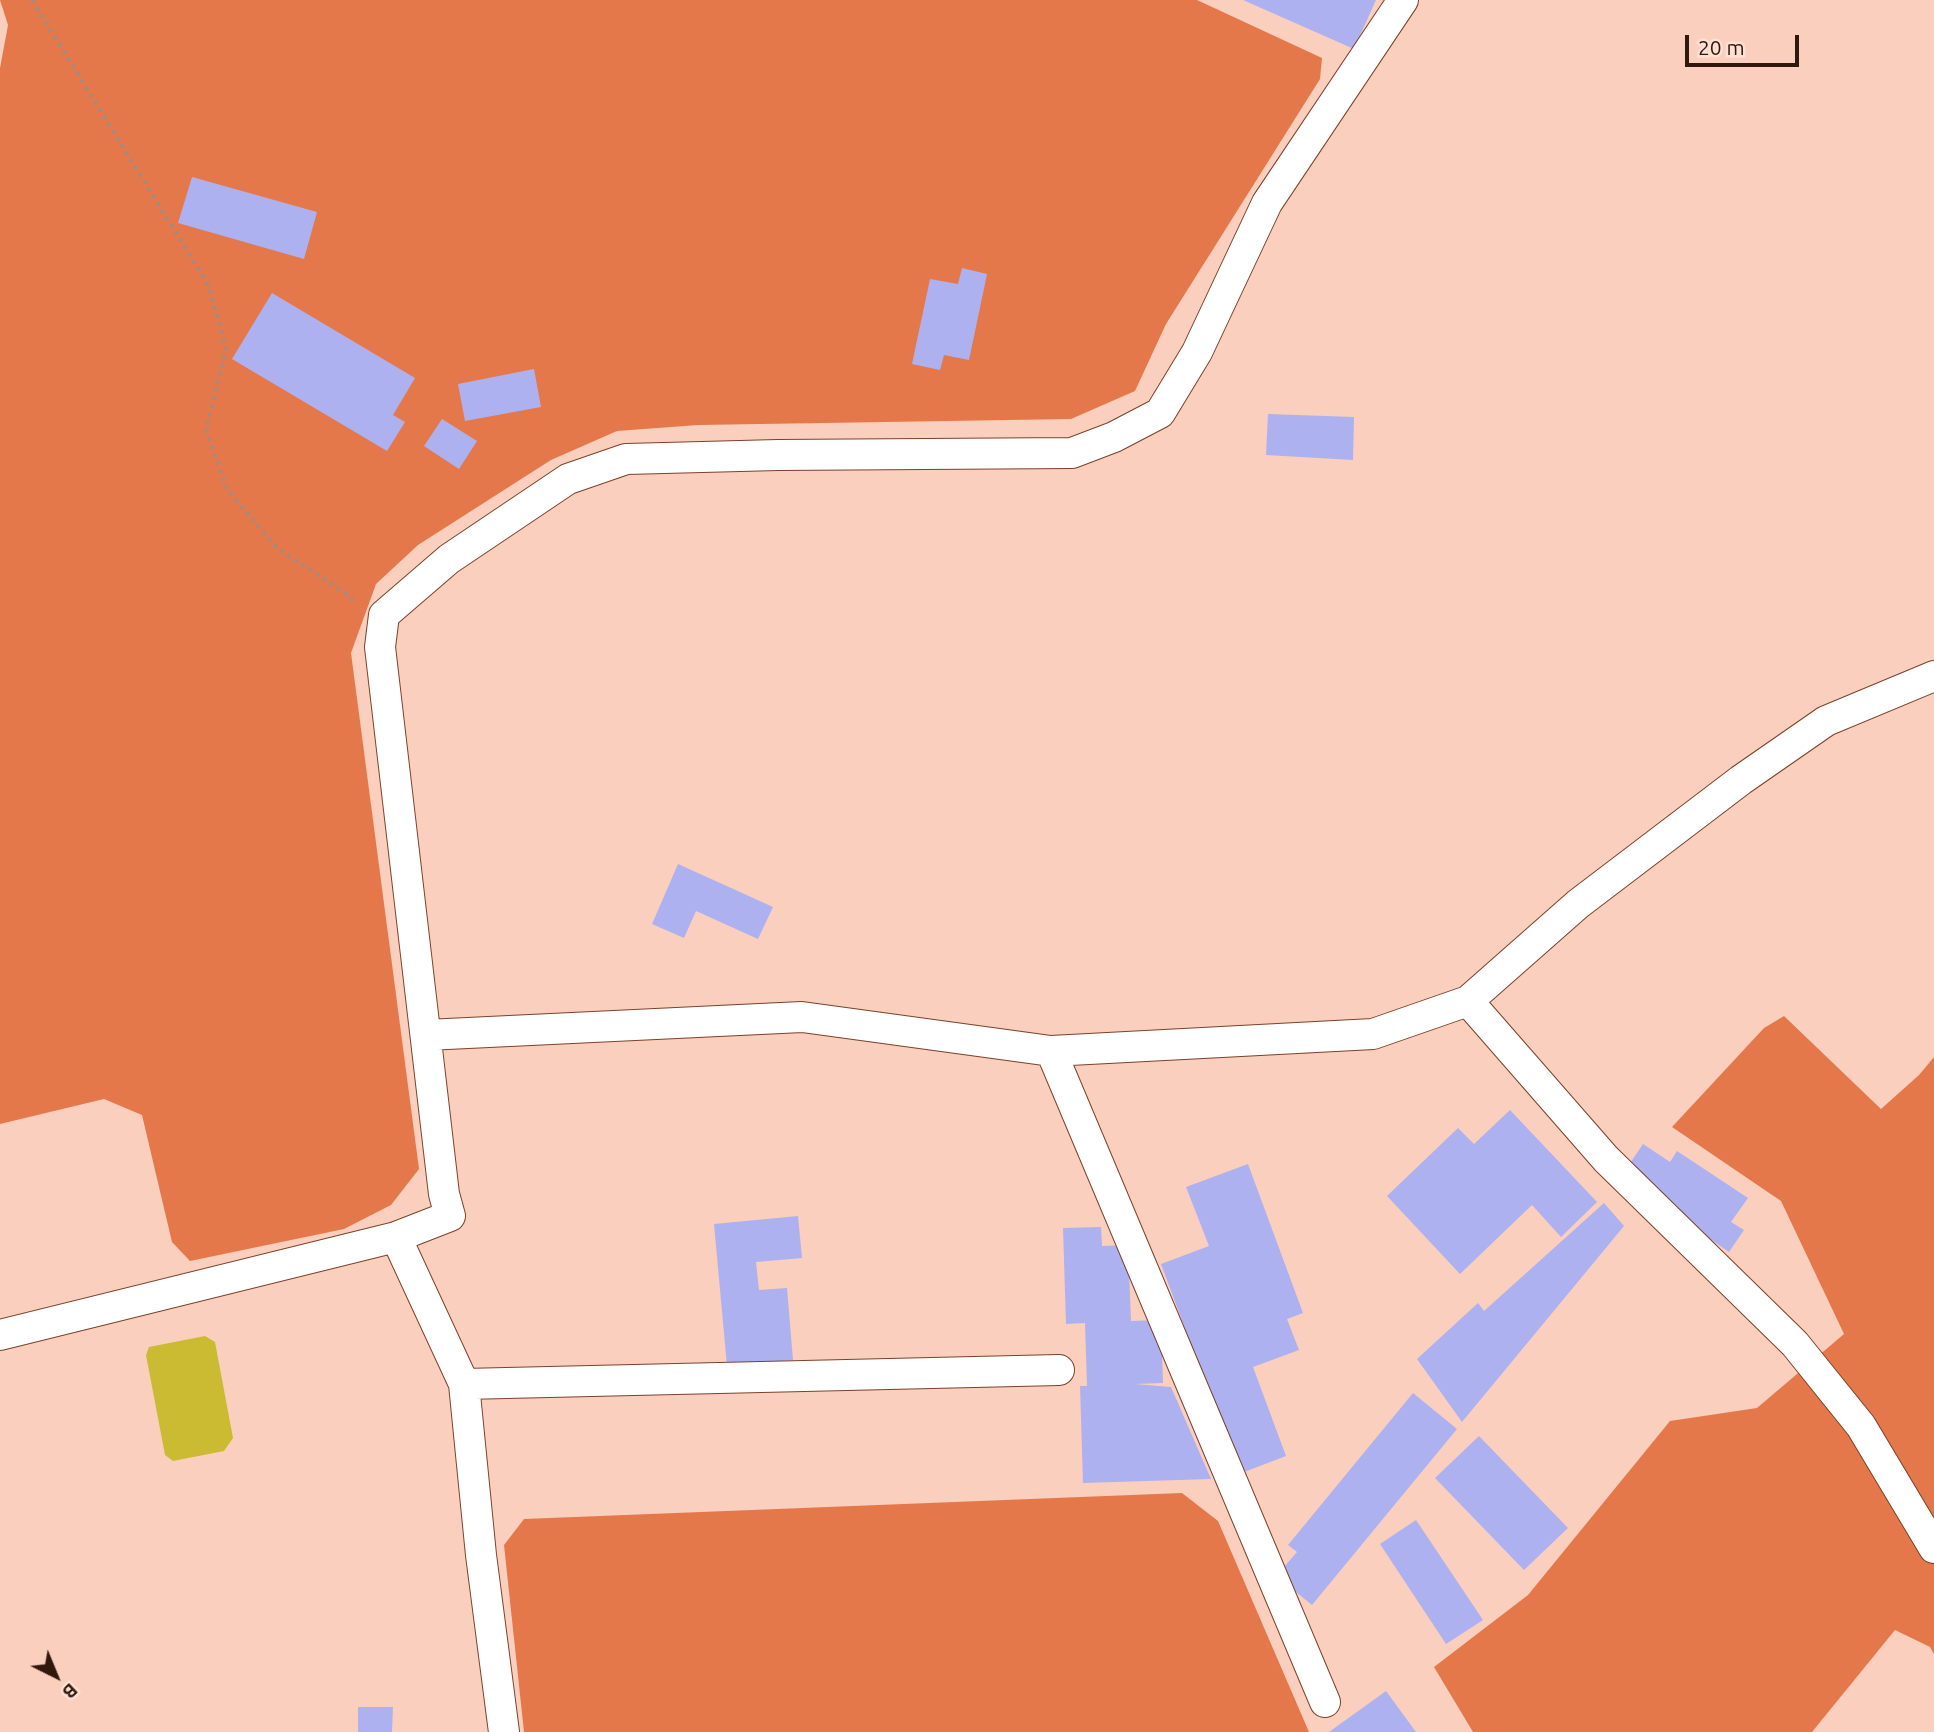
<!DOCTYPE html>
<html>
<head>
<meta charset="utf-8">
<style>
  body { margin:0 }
  #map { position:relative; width:1934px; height:1732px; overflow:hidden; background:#facfbe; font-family:Ubuntu,sans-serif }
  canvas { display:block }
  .north { position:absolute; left:21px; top:1641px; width:70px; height:70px; -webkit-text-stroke:5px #fde0d4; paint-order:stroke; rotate:137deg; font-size:19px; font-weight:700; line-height:28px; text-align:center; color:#31180d }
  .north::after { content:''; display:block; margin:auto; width:24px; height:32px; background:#31180d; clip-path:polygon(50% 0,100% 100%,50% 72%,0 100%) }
  .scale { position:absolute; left:1685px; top:35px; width:114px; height:32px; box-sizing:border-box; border:4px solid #31180d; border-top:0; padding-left:9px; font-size:21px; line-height:24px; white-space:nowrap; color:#31180d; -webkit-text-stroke:5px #fde0d4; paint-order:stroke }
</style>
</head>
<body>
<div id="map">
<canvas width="1934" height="1732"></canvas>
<div class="north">B</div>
<div class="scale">20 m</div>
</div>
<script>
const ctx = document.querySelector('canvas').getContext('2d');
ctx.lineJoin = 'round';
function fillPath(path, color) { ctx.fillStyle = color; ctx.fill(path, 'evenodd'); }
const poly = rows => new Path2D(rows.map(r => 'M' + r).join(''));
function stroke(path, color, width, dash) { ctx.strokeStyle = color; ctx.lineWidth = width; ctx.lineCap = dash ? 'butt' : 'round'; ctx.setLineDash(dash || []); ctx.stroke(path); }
fillPath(poly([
  [0,0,1197,0,1322,58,1320,79,1166,324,1135,391,1071,419,698,425,617,431,551,460,418,545,376,584,351,653,419,1169,391,1205,344,1229,190,1261,172,1242,142,1115,104,1099,0,1124,0,68,8,25],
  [1784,1016,1881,1109,1919,1075,1934,1057,1934,1654,1930,1647,1895,1630,1812,1732,1473,1732,1434,1667,1528,1595,1670,1421,1757,1408,1844,1334,1781,1201,1672,1127,1764,1028],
  [1182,1493,1218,1521,1309,1732,524,1732,504,1545,524,1519]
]), '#e5784a');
fillPath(poly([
  [205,1336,215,1342,233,1438,224,1451,173,1461,165,1455,146,1355,149,1347]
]), '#cbbb33');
fillPath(poly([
  [1243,0,1376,0,1354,49],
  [192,177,317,212,304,259,178,223],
  [962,268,987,274,969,360,944,355,940,370,912,364,930,279,958,284],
  [272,293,415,378,393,415,405,422,387,451,232,359],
  [534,369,541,407,465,421,458,384],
  [1268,414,1354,417,1353,460,1266,455],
  [442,419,477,441,459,469,424,446],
  [678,864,773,907,758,939,696,911,684,938,652,924],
  [1510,1110,1597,1202,1561,1237,1532,1205,1460,1274,1387,1196,1458,1128,1474,1144],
  [1643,1144,1670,1162,1677,1151,1748,1198,1731,1222,1744,1230,1729,1252,1647,1196,1626,1169],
  [1248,1164,1303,1313,1287,1319,1299,1350,1253,1367,1286,1456,1239,1474,1161,1264,1209,1246,1186,1187],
  [1604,1203,1624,1226,1462,1422,1417,1359,1478,1303,1484,1311],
  [798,1216,802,1258,756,1262,759,1290,787,1288,793,1360,727,1366,714,1224],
  [1101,1227,1102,1246,1128,1245,1131,1321,1161,1320,1163,1383,1135,1384,1171,1387,1211,1479,1083,1483,1080,1386,1087,1386,1085,1323,1066,1324,1063,1228],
  [1413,1393,1457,1429,1312,1605,1276,1576,1297,1552,1288,1545],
  [1479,1436,1568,1528,1524,1570,1435,1478],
  [1416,1520,1483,1620,1446,1644,1380,1544],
  [1386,1691,1416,1732,1329,1732],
  [358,1707,393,1707,392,1732,358,1732]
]), '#aeb1f0');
const minor = poly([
  [1468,1001,1606,1159,1795,1344,1861,1426,1934,1548],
  [426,1035,802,1017,1051,1051,1373,1034,1468,1001,1578,904,1741,780,1826,721,1934,676],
  [1051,1051,1325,1702],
  [396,1237,464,1384,481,1555,504,1732],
  [0,1335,396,1237,450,1216,444,1194,380,647,384,615,449,559,568,479,626,459,778,455,1072,453,1114,437,1160,413,1197,352,1267,203,1403,0],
  [464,1384,1059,1370]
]);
stroke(minor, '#7c4129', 32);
stroke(poly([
  [32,0,209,286,226,349,206,430,227,489,277,548,350,596,353,603]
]), '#ac887a', 4.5, [3.5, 5]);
stroke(minor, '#fff', 30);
</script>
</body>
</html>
